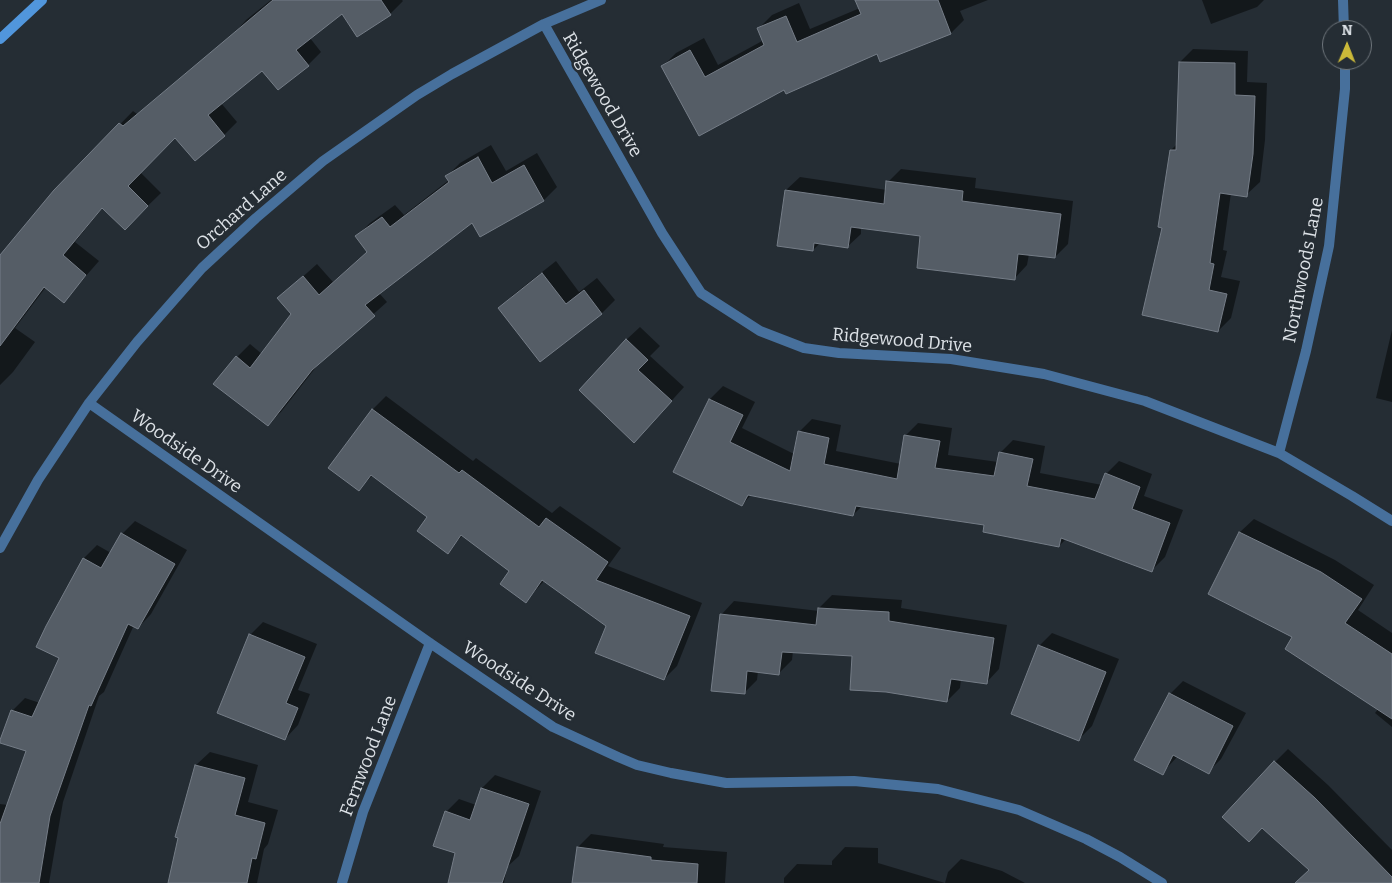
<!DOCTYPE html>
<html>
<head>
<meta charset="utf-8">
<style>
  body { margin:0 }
  #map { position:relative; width:1392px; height:883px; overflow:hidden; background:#252d34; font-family:Bitter,serif }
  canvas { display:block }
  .north { position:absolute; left:1322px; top:20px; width:50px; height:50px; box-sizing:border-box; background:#252d34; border:1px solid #6e757b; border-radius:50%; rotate:1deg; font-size:14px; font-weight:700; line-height:20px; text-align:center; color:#dce1e6 }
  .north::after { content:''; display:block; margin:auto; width:18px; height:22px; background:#cbb939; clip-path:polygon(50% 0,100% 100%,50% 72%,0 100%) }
</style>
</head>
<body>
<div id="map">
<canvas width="1392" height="883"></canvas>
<div class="north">N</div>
</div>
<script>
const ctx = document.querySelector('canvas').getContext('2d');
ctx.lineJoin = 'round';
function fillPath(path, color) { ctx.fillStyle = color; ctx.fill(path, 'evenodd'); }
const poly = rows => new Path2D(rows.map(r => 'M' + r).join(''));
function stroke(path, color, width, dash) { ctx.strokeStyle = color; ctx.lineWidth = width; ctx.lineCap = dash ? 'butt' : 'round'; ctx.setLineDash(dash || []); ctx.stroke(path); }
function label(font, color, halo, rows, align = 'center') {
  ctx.font = font + ' Bitter,serif'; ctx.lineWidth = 5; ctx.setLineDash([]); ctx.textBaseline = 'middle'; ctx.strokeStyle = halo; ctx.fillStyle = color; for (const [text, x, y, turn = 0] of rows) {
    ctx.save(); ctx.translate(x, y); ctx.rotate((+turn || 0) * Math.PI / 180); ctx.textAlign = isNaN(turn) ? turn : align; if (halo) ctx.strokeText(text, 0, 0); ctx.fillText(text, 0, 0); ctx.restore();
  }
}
fillPath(poly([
  [271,0,402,0,403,1,390,14,342,12,310,38,321,52,308,65,262,69,221,103,237,122,224,135,176,136,140,172,161,193,125,228,103,207,75,242,99,261,64,301,46,287,15,328,35,342,13,372,0,385,0,269,55,191,133,111,137,114,234,34,246,20],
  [856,0,988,0,960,11,964,20,951,33,880,60,877,53,785,88,700,134,663,66,676,53,704,38,718,65,764,40,759,28,772,15,799,3,810,29,860,8],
  [1202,0,1264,0,1257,7,1211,24],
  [1193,49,1248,51,1247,82,1267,83,1265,140,1260,182,1246,195,1231,193,1223,250,1227,251,1221,277,1240,281,1231,318,1218,331,1164,227,1171,150,1178,143,1180,62],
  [491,145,506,171,537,153,557,187,544,200,481,235,473,221,379,293,387,302,320,362,281,412,267,425,237,357,250,344,262,354,293,314,279,298,317,264,333,282,368,251,357,236,370,223,395,205,404,215,449,180,447,176,460,163],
  [901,169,976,178,975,188,1073,201,1068,244,1055,257,1029,254,1027,265,1014,279,922,235,861,227,861,234,847,247,820,243,813,250,786,190,800,177,887,190,888,182],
  [556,261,579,292,597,278,615,300,602,313,541,360,500,308,513,295],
  [640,327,660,346,650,356,684,387,647,428,626,340],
  [1392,330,1392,402,1376,398],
  [723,386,755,402,742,428,794,454,799,432,812,419,841,425,836,451,901,464,905,436,918,423,952,428,948,455,998,462,1000,453,1013,440,1045,446,1040,473,1102,485,1106,474,1119,461,1152,474,1144,496,1183,510,1165,557,1152,570,1066,539,1059,546,986,524,862,506,853,515,752,494,742,505,710,399],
  [386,396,473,461,476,458,552,513,560,506,621,548,608,566,702,603,677,666,664,679,608,625,544,581,526,601,511,570,463,535,447,552,429,517,373,475,359,489,330,468,373,409],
  [1254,519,1335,560,1374,585,1358,610,1392,633,1392,727,1375,713,1379,708,1294,636,1209,594,1240,532],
  [135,521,187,550,151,614,138,628,134,625,104,692,99,696,63,802,49,883,0,883,0,804,8,805,27,751,12,711,25,698,40,703,61,657,47,627,84,558,97,545,111,553,122,534],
  [832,595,902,600,901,608,1007,625,999,669,986,683,961,679,960,688,947,701,854,655,793,651,792,660,779,673,758,671,757,680,744,693,721,615,734,601,819,611,819,608],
  [263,622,317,644,298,690,310,694,298,725,285,739,250,635],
  [1052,633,1119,659,1092,726,1079,739,1039,646],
  [1183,681,1246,713,1221,759,1208,772,1178,756,1162,773,1170,694],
  [1288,749,1328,785,1392,850,1392,883,1300,883,1310,869,1275,762],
  [210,752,258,765,248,802,278,810,268,844,264,849,257,883,170,883,196,765],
  [495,775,541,791,519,856,507,867,504,883,450,883,457,852,446,812,459,799,476,805,482,788],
  [591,834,664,844,663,847,727,852,725,883,730,883,573,883,578,847],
  [845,847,878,848,878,863,945,883,784,883,784,878,797,864,832,865,832,861],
  [961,859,1002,871,1025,883,945,883,948,872]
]), '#0007');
const building = poly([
  [273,0,381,0,391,15,357,37,342,14,296,50,309,66,278,90,262,71,208,115,225,136,195,161,175,138,128,186,148,206,125,230,102,208,63,255,86,275,64,303,44,287,0,346,0,255,54,190,119,123,123,126,273,0],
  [855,0,938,0,951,34,880,62,877,54,786,94,784,90,699,136,661,66,690,50,705,77,764,45,757,28,786,16,797,42,861,14,855,0],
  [1179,62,1235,63,1235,95,1255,96,1253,154,1247,197,1220,193,1210,263,1214,264,1209,290,1227,294,1218,332,1142,315,1162,228,1158,227,1170,150,1176,150,1179,62],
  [478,157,492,183,524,165,544,201,480,237,472,223,365,305,375,316,312,370,268,426,213,384,236,356,250,368,291,314,277,298,303,276,319,295,367,252,355,236,382,217,390,227,449,182,445,176,478,157],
  [886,181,963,191,962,201,1061,214,1055,258,1018,254,1015,280,917,268,920,236,851,227,848,248,814,243,813,251,777,246,785,190,884,204,886,181],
  [542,273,566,304,584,290,602,314,540,362,498,308,542,273],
  [626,339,648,360,638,370,672,401,634,443,579,390,626,339],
  [709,399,743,415,730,442,790,471,798,431,829,438,824,464,897,479,904,435,940,441,935,468,994,476,999,452,1033,459,1027,486,1095,499,1105,473,1140,487,1132,509,1170,523,1152,572,1061,538,1059,547,983,532,984,525,856,506,853,516,748,495,742,506,673,472,709,399],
  [372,409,459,473,462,470,539,527,546,518,608,562,596,580,690,616,664,680,595,653,606,626,542,580,526,603,500,584,509,571,461,535,448,554,417,531,427,517,371,475,359,491,328,468,372,409],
  [1239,532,1321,572,1362,599,1345,623,1392,654,1392,719,1285,649,1292,637,1208,594,1239,532],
  [121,533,175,564,138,629,128,624,91,706,89,705,50,816,39,883,0,883,0,824,26,751,0,743,0,740,11,710,32,717,59,658,36,647,46,626,83,558,101,568,121,533],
  [818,608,889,612,889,621,994,638,987,684,951,679,947,702,886,692,850,690,852,656,782,652,779,675,747,671,745,694,711,691,720,614,816,625,818,608],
  [249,634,305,657,286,703,298,708,285,740,217,713,249,634],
  [1038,645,1106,672,1079,741,1011,714,1038,645],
  [1169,693,1233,726,1209,774,1173,755,1163,775,1134,760,1169,693],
  [1274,761,1315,798,1392,877,1392,883,1295,883,1309,870,1262,828,1249,842,1222,817,1274,761],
  [195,765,245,778,235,815,265,823,256,859,252,858,247,883,168,883,178,838,175,837,195,765],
  [481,788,529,804,502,883,448,883,455,853,433,846,445,811,470,820,481,788],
  [577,847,651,857,651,860,698,864,697,883,572,883,577,847]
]);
fillPath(building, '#555d66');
stroke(building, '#757d87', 1);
stroke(poly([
  [1343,0,1344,30],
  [544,24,662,233,701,293,760,331,804,348,839,353,951,359,1044,374,1145,401,1279,453,1352,496,1392,521],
  [89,403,430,643,553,727,618,757,637,765,671,773,726,783,854,781,938,789,1019,810,1086,839,1120,857,1162,883],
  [1279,453,1306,351,1329,246,1345,89,1345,60],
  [0,548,38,480,89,403,137,342,202,268,256,218,323,161,417,95,452,74,544,24,601,0],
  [342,883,363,812,430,643]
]), '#47709c', 10);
stroke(poly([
  [0,39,42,0]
]), '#5196dc', 10);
label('18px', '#dce1e6', '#252d34', [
  ["Ridgewood Drive",602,95,60],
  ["Orchard Lane",242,210,-41],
  ["Northwoods Lane",1304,270,-79],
  ["Ridgewood Drive",902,341,5],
  ["Woodside Drive",186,452,35],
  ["Woodside Drive",519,682,33],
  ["Fernwood Lane",369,756,-69]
]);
</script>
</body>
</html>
